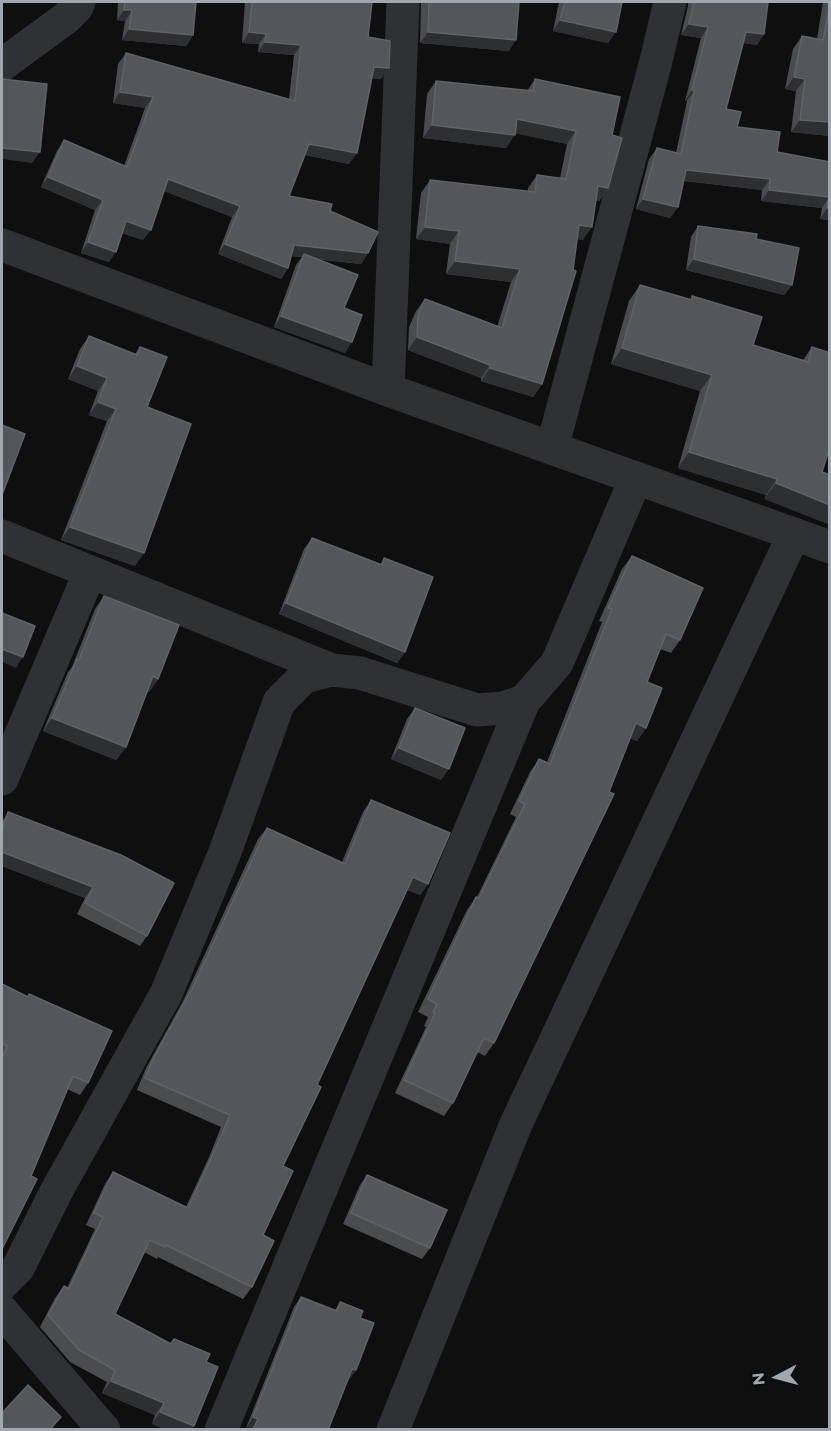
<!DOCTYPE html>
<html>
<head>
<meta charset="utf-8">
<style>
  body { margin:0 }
  #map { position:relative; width:831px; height:1431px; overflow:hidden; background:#0f0f10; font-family:Montserrat,sans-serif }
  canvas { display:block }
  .frame { position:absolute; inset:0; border:3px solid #a1a7b0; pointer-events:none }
  .north { position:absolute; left:747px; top:1347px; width:60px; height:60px; -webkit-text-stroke:4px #0a0a0b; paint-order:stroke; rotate:264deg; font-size:16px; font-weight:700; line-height:24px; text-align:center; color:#a1a7b0 }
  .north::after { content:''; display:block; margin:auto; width:21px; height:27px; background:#a1a7b0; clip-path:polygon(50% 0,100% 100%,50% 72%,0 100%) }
</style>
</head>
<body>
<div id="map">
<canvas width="831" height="1431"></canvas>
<div class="frame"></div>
<div class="north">N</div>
</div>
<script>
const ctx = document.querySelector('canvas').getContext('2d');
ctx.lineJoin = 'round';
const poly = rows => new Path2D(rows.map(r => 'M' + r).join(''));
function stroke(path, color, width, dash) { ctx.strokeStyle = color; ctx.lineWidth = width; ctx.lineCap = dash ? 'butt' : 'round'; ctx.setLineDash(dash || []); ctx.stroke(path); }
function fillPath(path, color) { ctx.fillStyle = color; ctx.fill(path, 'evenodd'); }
stroke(poly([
  [2,65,66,18,77,7,79,2],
  [388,390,403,2],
  [552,448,655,65,670,2],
  [2,536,332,670],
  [2,779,90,572],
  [2,1284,18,1268,56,1192,166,994,225,852,279,702,304,677,332,670,360,673,477,710,503,708,524,701,557,663,636,478],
  [2,1311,104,1430],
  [221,1430,524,701],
  [393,1430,516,1124,794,534]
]), '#303135', 33);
stroke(poly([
  [2,245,388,390,830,547]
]), '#303135', 33);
fillPath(poly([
  [118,2,196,2,193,35,186,46,122,40,125,21,117,20],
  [245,2,372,2,368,37,381,79,371,78,349,164,305,155,289,196,330,211,368,253,361,264,315,259,344,308,345,353,274,327,296,265,302,257,291,256,288,268,281,279,218,254,232,217,164,191,143,240,122,233,109,262,81,253,95,210,41,187,57,151,64,140,124,166,145,108,113,103,118,64,126,53,289,99,294,55,258,52,259,44,242,43],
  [421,2,519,2,509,51,420,43],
  [559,2,622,2,608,43,553,31],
  [688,2,768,2,764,34,757,45,743,43,726,109,737,127,777,152,830,162,830,220,820,219,822,208,761,201,762,190,684,181,678,207,670,218,636,209,649,159,657,148,676,153,687,101,685,101,701,38,681,35,688,6],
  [823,2,830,2,830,136,791,132,796,91,785,89,793,49,802,36,817,39],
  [535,79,612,135,608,188,599,201,596,200,583,240,577,239,542,384,533,397,481,381,481,378,408,350,409,327,416,311,425,299,497,327,511,282,446,274,450,244,416,239,421,193,430,180,528,191,528,188,537,175,560,178,567,144,515,133,506,148,423,138,427,94,436,81,527,91],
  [698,226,756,239,792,285,784,295,686,270,691,237],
  [640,285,690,300,692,296,753,345,803,360,812,347,830,447,764,499,766,495,678,468,700,391,611,364,629,301],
  [89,336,135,354,140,347,147,407,135,566,61,540,107,421,89,415,98,391,68,379,80,349],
  [312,538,380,565,384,558,405,652,397,663,279,614,304,549],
  [632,556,680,640,671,653,660,649,647,682,646,728,637,741,630,738,494,1043,485,1056,477,1052,453,1103,444,1116,395,1093,426,1027,424,1026,428,1017,418,1012,467,910,476,897,477,897,516,817,510,814,530,772,539,759,547,762,602,622,599,621,622,569],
  [104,596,158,679,149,692,147,691,126,747,116,760,43,731,68,672,72,667,95,609],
  [415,708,441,780,391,759,407,719],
  [371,800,428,884,420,895,407,890,317,1085,283,1166,263,1235,252,1287,243,1299,158,1257,157,1259,144,1252,115,1314,170,1344,174,1339,206,1362,194,1426,191,1430,166,1430,152,1424,155,1415,102,1393,107,1382,70,1362,40,1327,55,1298,64,1286,67,1288,95,1229,86,1225,105,1184,113,1172,186,1207,210,1155,221,1127,137,1090,146,1068,183,1001,258,839,267,828,342,862,363,812],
  [8,812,147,936,140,946,77,914,85,898,2,866,2,822],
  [2,984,28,997,29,994,88,1083,80,1095,67,1089,2,1249],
  [367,1175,430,1248,422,1259,343,1224,360,1185],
  [301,1297,335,1310,340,1302,360,1318,356,1370,348,1381,347,1380,328,1430,249,1430,246,1428,294,1307]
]), '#4a4c4f');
fillPath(poly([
  [124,10,132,10,125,21,117,20],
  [560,20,616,32,608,43,553,31],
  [689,24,708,27,701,38,681,35],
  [129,29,193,35,186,46,122,40],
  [249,32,266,34,259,44,242,43],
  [428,32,516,40,509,51,420,43],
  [746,32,764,34,757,45,738,42],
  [265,42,301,45,294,55,258,52],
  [374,67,389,68,381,79,366,78],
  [794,77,805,79,796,91,785,89],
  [692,90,694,91,687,101,685,101],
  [120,92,153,97,145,108,113,103],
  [517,119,576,131,567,144,508,132],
  [800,120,830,122,830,136,791,132],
  [432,125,515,135,506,148,423,138],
  [309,144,357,153,349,164,301,154],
  [2,148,40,152,32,163,2,159],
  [686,170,770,179,762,190,679,180],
  [48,177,103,200,95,210,41,187],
  [168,179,240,206,232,217,161,190],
  [598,186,608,188,599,201,589,199],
  [769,190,829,197,822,208,761,201],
  [643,199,678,207,670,218,636,209],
  [827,208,830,208,830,220,820,219],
  [126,221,151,230,143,240,119,232],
  [579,225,592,227,583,240,570,238],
  [425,227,459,231,450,244,416,239],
  [88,242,116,252,109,262,81,253],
  [225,244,288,268,281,279,218,254],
  [294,245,368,253,361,264,303,257,304,254,302,257,287,256],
  [694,259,792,285,784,295,686,270],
  [455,261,520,269,511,282,446,274],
  [281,316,352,342,345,353,274,327],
  [417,337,490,365,481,378,408,350],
  [622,348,712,375,700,391,611,364],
  [77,366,107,378,98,391,68,379],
  [490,368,542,384,533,397,481,381],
  [98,402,116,409,107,421,89,415],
  [689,452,777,479,766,495,678,468],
  [776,483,830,505,830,525,764,499],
  [70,527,144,553,135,566,61,540],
  [286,603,405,652,397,663,279,614],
  [2,649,23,657,16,668,2,662],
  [153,676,158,679,149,692,143,690],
  [52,718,126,747,116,760,43,731],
  [636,723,646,728,637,741,626,737],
  [399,748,449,769,441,780,391,759],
  [2,852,93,887,85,898,2,866],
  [413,877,428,884,420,895,405,889],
  [352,1369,356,1370,348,1381,344,1379],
  [111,1381,164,1403,155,1415,102,1393],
  [160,1412,194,1426,191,1430,166,1430,152,1424],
  [61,1417,53,1428,52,1430,49,1430],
  [253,1417,258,1419,251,1430,246,1428]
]), '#2e2f32');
const building = poly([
  [125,2,196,2,193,35,129,29,132,10,124,10,125,2],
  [252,2,372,2,368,37,390,41,389,68,374,67,357,153,309,144,289,196,332,204,330,211,378,232,368,253,294,245,288,268,225,244,240,206,168,179,151,230,126,221,116,252,88,242,103,200,48,177,64,140,127,167,153,97,120,92,126,53,295,101,301,45,265,42,266,34,249,32,252,2],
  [429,2,519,2,516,40,428,32,429,2],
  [565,2,622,2,616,32,560,20,565,2],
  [694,2,768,2,764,34,746,32,726,109,741,112,737,127,780,132,777,152,830,162,830,208,827,208,829,197,769,190,770,179,686,170,678,207,643,199,657,148,681,154,694,91,692,90,708,27,689,24,694,2],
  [830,5,830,122,800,120,805,79,794,77,802,36,823,40,830,5],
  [2,79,47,84,40,152,2,148,2,79],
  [535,79,620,97,612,135,622,138,608,188,598,186,592,227,579,225,573,270,576,271,542,384,490,368,490,365,417,337,418,315,425,299,502,328,520,269,455,261,459,231,425,227,430,180,535,192,537,175,566,179,576,131,517,119,515,135,432,125,436,81,533,91,535,79],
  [698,226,757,234,756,239,799,248,792,285,694,259,698,226],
  [304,254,358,275,344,308,362,315,352,342,281,316,304,254],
  [640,285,692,300,692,296,762,317,753,345,808,362,812,347,830,353,830,447,822,472,830,475,830,505,776,483,777,479,689,452,712,375,622,348,640,285],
  [89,336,137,355,140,347,167,357,147,407,191,424,144,553,70,527,116,409,98,402,107,378,77,366,89,336],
  [2,425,25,434,2,495,2,425],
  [312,538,382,565,384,558,433,577,405,652,286,603,312,538],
  [632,556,703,588,680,640,666,634,647,682,662,688,646,728,636,723,609,792,614,794,494,1043,484,1038,453,1103,404,1080,435,1013,433,1012,437,1004,428,999,476,897,479,898,525,804,519,801,539,759,550,764,612,609,608,608,632,556],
  [104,596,179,625,158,679,153,676,126,747,52,718,77,659,79,660,104,596],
  [2,613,35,626,23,657,2,649,2,613],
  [415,708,465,728,449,769,399,748,415,708],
  [371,800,450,833,428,884,413,877,317,1085,321,1087,283,1166,293,1171,263,1235,274,1241,252,1287,166,1245,165,1247,150,1240,115,1314,171,1344,174,1339,210,1354,206,1362,218,1367,194,1426,160,1412,164,1403,111,1381,115,1370,79,1350,48,1315,64,1286,69,1289,103,1217,94,1213,113,1172,188,1208,218,1143,230,1115,145,1078,154,1057,192,989,267,828,345,864,371,800],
  [8,812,121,855,174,883,147,936,85,903,93,887,2,852,2,830,8,812],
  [2,984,28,997,29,994,112,1031,88,1083,73,1076,31,1176,37,1179,2,1249,2,1059,7,1046,2,1043,2,984],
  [367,1175,447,1210,430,1248,351,1213,367,1175],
  [301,1297,337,1311,340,1302,363,1311,360,1318,374,1323,356,1370,352,1369,328,1430,253,1430,258,1419,253,1417,301,1297],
  [28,1385,61,1417,49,1430,2,1430,2,1411,3,1412,28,1385]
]);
fillPath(building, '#53565a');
stroke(building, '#5f6267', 1.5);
</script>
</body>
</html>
